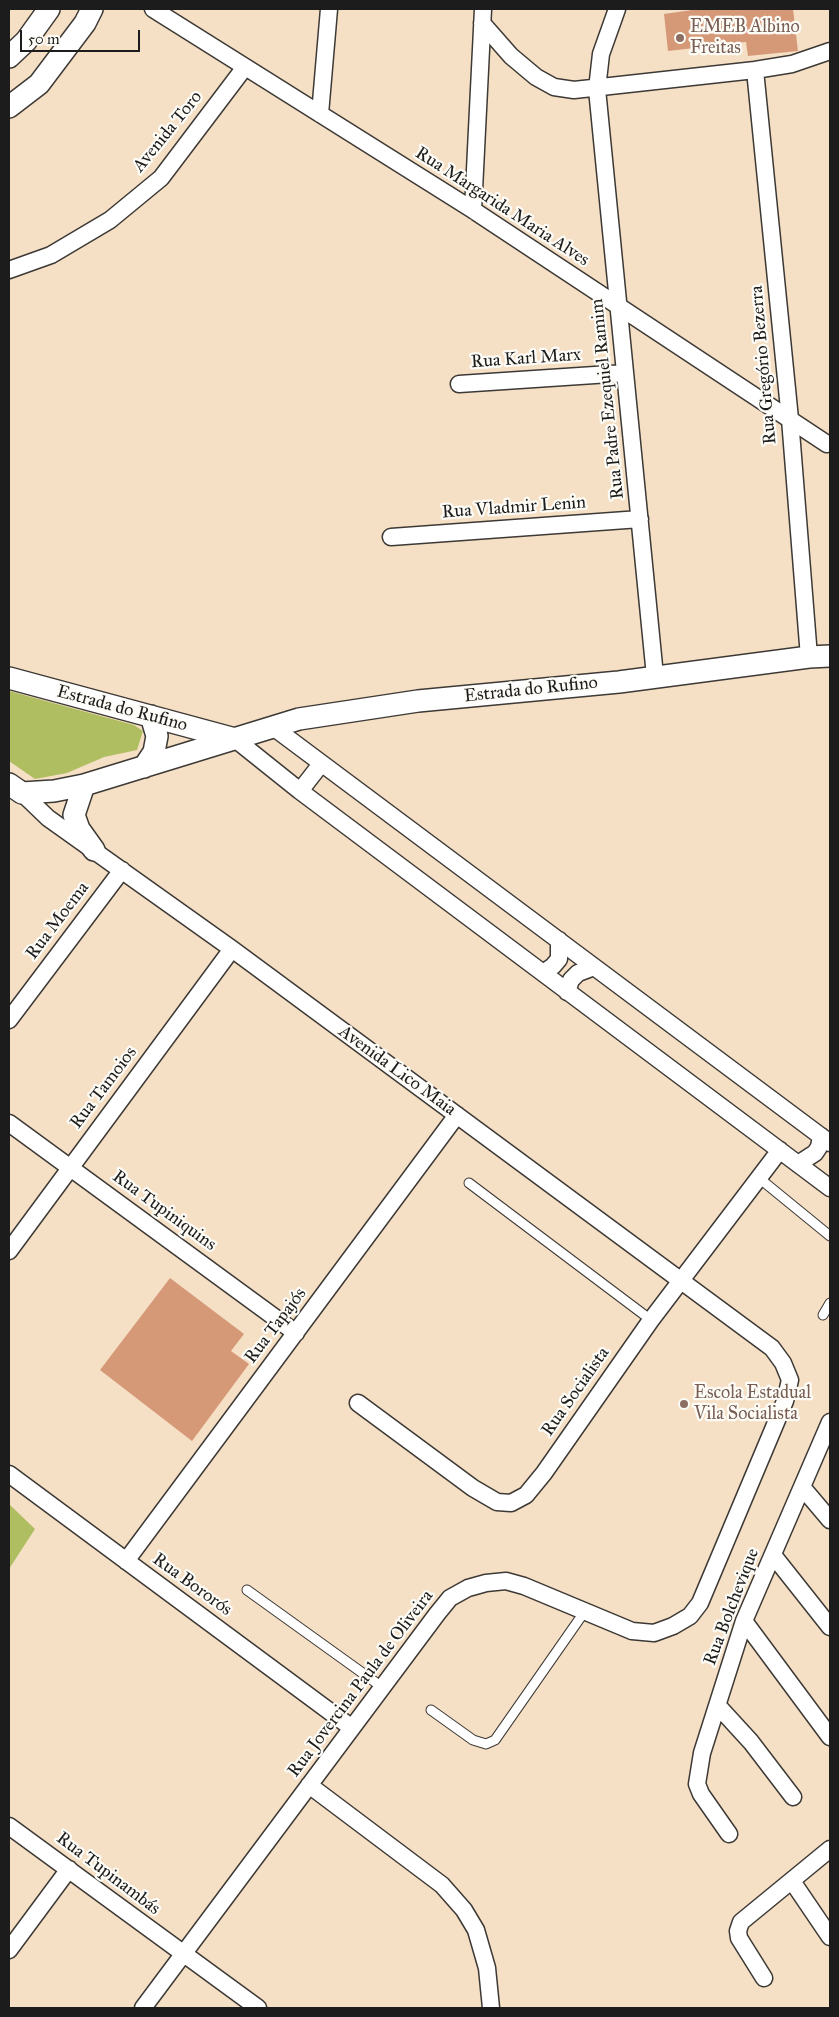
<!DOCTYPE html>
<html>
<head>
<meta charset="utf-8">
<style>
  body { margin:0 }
  #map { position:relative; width:839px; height:2017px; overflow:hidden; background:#f5dfc5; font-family:"IM FELL Great Primer",serif }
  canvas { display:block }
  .frame { position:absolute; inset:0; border:10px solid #1c1c1c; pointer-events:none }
  .scale { position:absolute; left:20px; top:30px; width:120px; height:22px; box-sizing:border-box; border:2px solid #1c1c1c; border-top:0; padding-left:6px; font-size:15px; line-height:18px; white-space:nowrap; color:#1c1c1c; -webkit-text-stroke:4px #fdfcf7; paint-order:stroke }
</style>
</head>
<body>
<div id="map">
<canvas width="839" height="2017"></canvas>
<div class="frame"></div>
<div class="scale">50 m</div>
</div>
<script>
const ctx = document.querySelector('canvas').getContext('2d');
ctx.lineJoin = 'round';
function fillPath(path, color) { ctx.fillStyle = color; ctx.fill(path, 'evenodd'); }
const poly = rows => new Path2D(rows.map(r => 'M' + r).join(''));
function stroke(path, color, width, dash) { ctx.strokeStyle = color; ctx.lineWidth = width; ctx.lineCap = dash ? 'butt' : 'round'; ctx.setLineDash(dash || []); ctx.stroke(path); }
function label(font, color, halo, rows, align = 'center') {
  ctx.font = font + ' "IM FELL Great Primer",serif'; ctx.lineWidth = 4.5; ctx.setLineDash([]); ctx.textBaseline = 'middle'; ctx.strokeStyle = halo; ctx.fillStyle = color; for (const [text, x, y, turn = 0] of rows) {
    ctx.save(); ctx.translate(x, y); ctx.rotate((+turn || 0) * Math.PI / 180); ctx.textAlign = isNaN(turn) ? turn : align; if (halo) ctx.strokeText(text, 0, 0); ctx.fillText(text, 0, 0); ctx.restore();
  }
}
fillPath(poly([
  [9,691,134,725,143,731,137,750,104,757,67,773,35,779,9,761],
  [9,1504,35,1529,9,1569]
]), '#afbe61');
fillPath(poly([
  [692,9,793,9,798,51,748,56,746,42,668,51,664,14,692,10],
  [170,1278,244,1334,231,1351,249,1364,192,1441,100,1370]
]), '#d69978');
const service = poly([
  [759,1178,830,1236],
  [469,1183,651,1320],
  [823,1315,830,1303],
  [247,1590,382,1687],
  [431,1710,473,1740,486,1744,495,1740,585,1611]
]);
const minor = poly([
  [153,9,473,210,827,444],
  [617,9,601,54,597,89,655,676],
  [482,23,511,56,536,77,554,87,574,90,755,70,792,64,830,51],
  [755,70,790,419,809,657],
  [320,114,329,9],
  [473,210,483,9],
  [9,270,51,255,110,220,161,178,245,67],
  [459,384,625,373],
  [391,537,640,519],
  [273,727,830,1143],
  [235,739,300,791,830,1188],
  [300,791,321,764],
  [22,793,48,818,232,949,772,1348,783,1363,790,1380,785,1401,700,1603,690,1616,673,1626,654,1633,632,1631,524,1586,506,1581,486,1583,468,1588,450,1598,437,1614,143,2008],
  [543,973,553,966,559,959,559,940],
  [567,992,571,980,578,973,594,967],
  [9,1020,122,870],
  [9,1123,296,1333],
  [798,1164,815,1153,819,1147,821,1136],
  [9,1251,232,949],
  [358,1403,473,1488,497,1502,511,1503,526,1495,544,1473,651,1320,780,1150],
  [9,1474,352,1728],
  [802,1487,830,1520],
  [773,1555,830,1627],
  [126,1561,457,1115],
  [744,1621,830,1737],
  [718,1706,751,1742,793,1797],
  [309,1785,442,1885,464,1910,476,1930,487,1968,491,2008],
  [9,1826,258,2008],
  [729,1834,701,1794,697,1784,702,1753,744,1621,830,1422],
  [792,1881,830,1937],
  [9,1950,69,1869],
  [764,1978,739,1938,738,1931,741,1922,830,1849]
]);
const tertiary = poly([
  [9,57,26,41,49,9],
  [9,107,39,84,85,23,92,9],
  [9,678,235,739],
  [144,767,154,752,157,736,151,716],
  [9,784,22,793,54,791,84,785,299,719,418,701,619,682,809,657,830,656],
  [84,785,74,815,79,829,94,850]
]);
stroke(service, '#3d3935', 11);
stroke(minor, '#3d3935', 19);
stroke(tertiary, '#3d3935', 24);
stroke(service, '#fff', 9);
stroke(minor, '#fff', 16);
stroke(tertiary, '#fff', 21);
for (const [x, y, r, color] of [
  [680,38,5,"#8d6e63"],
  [684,1404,5,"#8d6e63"]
]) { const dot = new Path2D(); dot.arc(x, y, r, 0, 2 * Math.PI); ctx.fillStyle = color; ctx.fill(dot); stroke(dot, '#fdfcf7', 2); }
label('18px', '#785e54', '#fdfcf7', [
  ["EMEB Albino",690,28],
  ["Freitas",690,49],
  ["Escola Estadual",694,1394],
  ["Vila Socialista",694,1415]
], 'left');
label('18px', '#1c1c1c', '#fdfcf7', [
  ["Avenida Toro",168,132,-51],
  ["Rua Margarida Maria Alves",502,207,33],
  ["Rua Karl Marx",526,359,-4],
  ["Rua Gregório Bezerra",764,365,-95],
  ["Rua Padre Ezequiel Ramim",608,399,-96],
  ["Rua Vladmir Lenin",514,508,-4],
  ["Estrada do Rufino",531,690,-6],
  ["Estrada do Rufino",122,709,15],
  ["Rua Moema",58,921,-53],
  ["Avenida Lico Maia",397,1071,36],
  ["Rua Tamoios",104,1088,-53],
  ["Rua Tupiniquins",164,1211,36],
  ["Rua Tapajós",276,1326,-53],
  ["Rua Socialista",576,1392,-55],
  ["Rua Bororós",192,1585,36],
  ["Rua Bolchevique",732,1607,-69],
  ["Rua Jovercina Paula de Oliveira",361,1684,-53],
  ["Rua Tupinambás",108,1874,37]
]);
</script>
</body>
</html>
